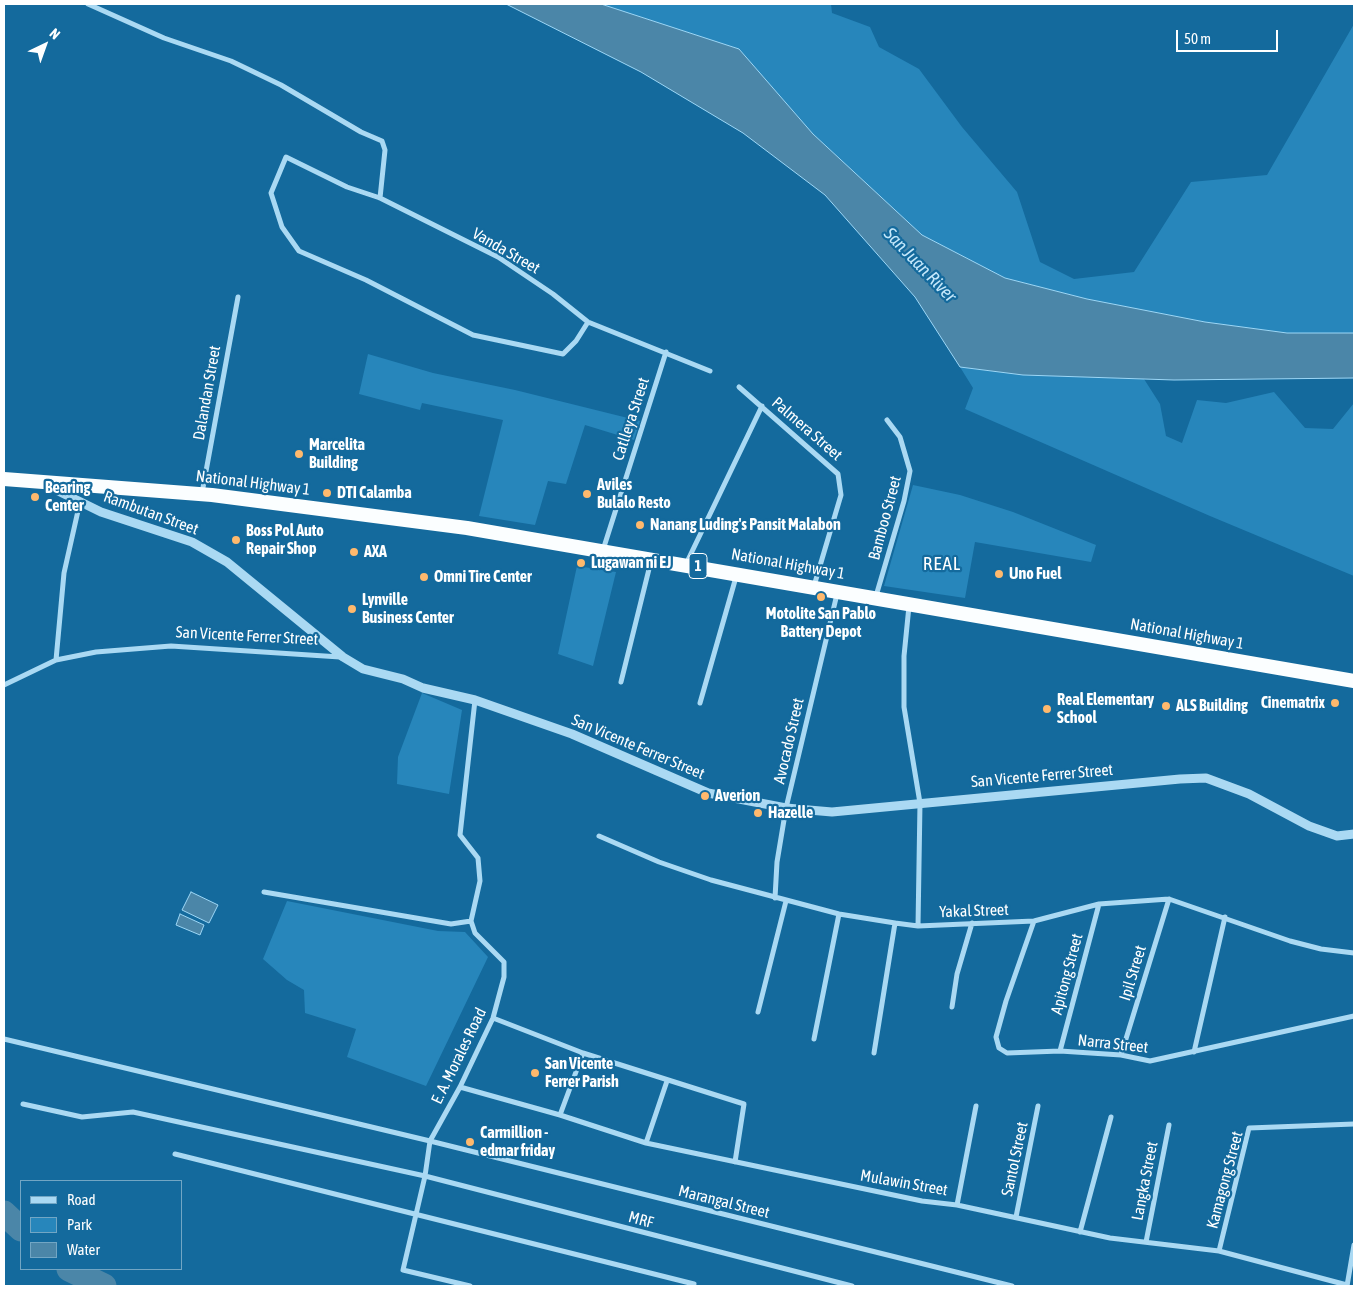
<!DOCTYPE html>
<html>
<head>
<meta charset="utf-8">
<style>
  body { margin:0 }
  #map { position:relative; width:1358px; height:1290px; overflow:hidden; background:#146a9d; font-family:"Asap Condensed",sans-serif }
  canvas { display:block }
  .frame { position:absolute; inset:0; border:5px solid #fff; pointer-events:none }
  .legend { position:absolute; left:20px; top:1180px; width:162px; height:90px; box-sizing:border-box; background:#146a9d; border:1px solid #72a6c4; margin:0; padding:6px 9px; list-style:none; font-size:15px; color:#fff }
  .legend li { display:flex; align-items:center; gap:10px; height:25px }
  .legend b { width:25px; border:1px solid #72a6c4 }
  .north { position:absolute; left:20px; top:20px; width:50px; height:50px; -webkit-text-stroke:4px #146a9d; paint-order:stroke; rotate:42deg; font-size:14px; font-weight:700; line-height:20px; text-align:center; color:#fff }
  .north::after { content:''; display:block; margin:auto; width:18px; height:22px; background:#fff; clip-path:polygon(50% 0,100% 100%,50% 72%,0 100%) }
  .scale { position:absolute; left:1176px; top:30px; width:102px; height:22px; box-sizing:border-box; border:2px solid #fff; border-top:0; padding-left:6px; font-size:15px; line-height:18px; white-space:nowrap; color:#fff; -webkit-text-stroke:4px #146a9d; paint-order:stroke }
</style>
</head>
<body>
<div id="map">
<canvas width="1358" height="1290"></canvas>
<div class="frame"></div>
<ul class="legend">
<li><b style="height:6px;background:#aad9f3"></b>Road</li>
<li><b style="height:14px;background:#2786bb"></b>Park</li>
<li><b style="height:14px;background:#4b86a8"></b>Water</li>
</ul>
<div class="north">N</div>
<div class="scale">50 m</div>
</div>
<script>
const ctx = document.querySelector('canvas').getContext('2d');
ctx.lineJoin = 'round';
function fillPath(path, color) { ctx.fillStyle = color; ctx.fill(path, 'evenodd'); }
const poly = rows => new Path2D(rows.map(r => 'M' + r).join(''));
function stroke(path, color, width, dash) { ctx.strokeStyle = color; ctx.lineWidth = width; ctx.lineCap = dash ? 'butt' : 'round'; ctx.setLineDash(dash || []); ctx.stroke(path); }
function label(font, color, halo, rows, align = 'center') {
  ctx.font = font + ' "Asap Condensed",sans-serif'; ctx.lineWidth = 4.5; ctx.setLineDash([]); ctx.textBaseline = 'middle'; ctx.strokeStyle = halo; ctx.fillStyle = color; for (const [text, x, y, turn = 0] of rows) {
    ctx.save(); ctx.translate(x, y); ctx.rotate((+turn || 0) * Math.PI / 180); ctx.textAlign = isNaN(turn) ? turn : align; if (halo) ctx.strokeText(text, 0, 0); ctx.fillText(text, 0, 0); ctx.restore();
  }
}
fillPath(poly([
  [601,4,831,4,832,13,870,27,879,47,919,69,962,127,1017,192,1040,262,1074,279,1134,272,1191,182,1267,175,1354,24,1354,333,1287,333,1205,322,1087,299,1005,278,922,235,813,134,739,49],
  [368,354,433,373,515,390,640,421,634,440,585,425,566,484,548,481,535,525,479,516,503,420,422,403,420,410,359,394],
  [960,367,1023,375,1144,379,1160,404,1166,436,1182,443,1197,400,1226,403,1274,392,1305,428,1333,429,1354,403,1354,576,1210,516,965,409,973,388],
  [913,485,960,495,1013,512,1096,545,1091,562,975,542,965,598,884,586],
  [577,566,616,572,593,666,558,654],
  [422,693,462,710,449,794,397,784,398,757],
  [287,901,438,931,465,932,488,957,426,1086,347,1057,356,1029,305,1013,304,990,287,980,263,959]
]), '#2786bb');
const water = poly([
  [506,4,601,4,739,49,813,134,922,235,1005,278,1087,299,1205,322,1287,333,1354,333,1354,378,1174,380,1023,375,960,367,915,297,825,195,743,133,641,72,506,4],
  [191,892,218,905,209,923,182,910,191,892],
  [180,914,204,925,200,935,176,925,180,914]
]);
fillPath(water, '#4b86a8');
stroke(water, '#9dd7f6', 1);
stroke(poly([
  [4,1213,21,1229],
  [69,1269,104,1286]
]), '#4b86a8', 25);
stroke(poly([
  [88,4,164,38,231,61,281,85,361,132,382,141,385,150,380,198],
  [588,322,576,341,563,354,473,335,366,280,299,251,282,227,271,193,286,157,347,187,380,198,498,257,553,294,588,322,710,371],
  [739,387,838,474,841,495,814,586],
  [202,493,238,297],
  [603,550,666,352],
  [686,564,762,406],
  [876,596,904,501,910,471,900,437,887,420],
  [909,606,904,656,904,707,920,803,918,926],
  [56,660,64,573,80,502],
  [621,682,651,561],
  [4,685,56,660,96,652,171,646,340,657],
  [700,703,736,577],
  [599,836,659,862,711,880,839,914,895,923,918,926,1034,921,1099,904,1169,899,1290,941,1321,949,1354,953],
  [264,892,451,924,471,921],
  [775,898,777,862,786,808,837,594],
  [1034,921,1006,1001,996,1037,999,1048,1007,1053,1060,1051,1121,1055,1150,1061,1354,1016],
  [952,1007,957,974,972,923],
  [758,1012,786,901],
  [493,1018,583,1053,744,1104,735,1162],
  [4,1039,430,1141,1012,1286],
  [814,1039,839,914],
  [1060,1051,1099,904],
  [1194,1052,1225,917],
  [874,1053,895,923],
  [1121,1055,1169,899],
  [460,1087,560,1115,646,1143,922,1201,957,1205,1110,1238,1219,1251,1347,1285],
  [23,1104,82,1117,133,1112,425,1176,852,1286],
  [560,1115,583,1053],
  [646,1143,667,1081],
  [175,1154,694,1284,693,1286],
  [957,1205,976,1106],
  [1016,1217,1038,1106],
  [1080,1232,1111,1117],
  [1146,1242,1169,1125],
  [1219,1251,1249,1128,1354,1124],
  [470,1286,403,1270,425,1176,430,1141,460,1087,493,1018,504,977,504,962,475,933,471,921,480,881,478,858,460,835,475,700],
  [1347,1286,1354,1245]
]), '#aad9f3', 5);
stroke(poly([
  [46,485,101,512,192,542,227,562,343,657,363,669,403,679,423,688,475,700,572,734,708,793,786,808,832,812,1180,779,1206,778,1249,794,1309,826,1337,836,1354,834]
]), '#aad9f3', 9);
stroke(poly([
  [4,479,212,495,467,528,1354,681]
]), '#fbfeff', 14);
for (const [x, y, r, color] of [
  [299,454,5,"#ffb96d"],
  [327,493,5,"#ffb96d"],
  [587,494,5,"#ffb96d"],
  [35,497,5,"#ffb96d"],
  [640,525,5,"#ffb96d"],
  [236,540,5,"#ffb96d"],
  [354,552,5,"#ffb96d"],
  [581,563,5,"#ffb96d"],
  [999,574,5,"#ffb96d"],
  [424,577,5,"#ffb96d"],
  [821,597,5,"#ffb96d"],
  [352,609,5,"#ffb96d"],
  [1335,703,5,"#ffb96d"],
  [1166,706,5,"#ffb96d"],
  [1047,709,5,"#ffb96d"],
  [705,796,5,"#ffb96d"],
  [758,813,5,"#ffb96d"],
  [535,1073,5,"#ffb96d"],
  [470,1142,5,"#ffb96d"]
]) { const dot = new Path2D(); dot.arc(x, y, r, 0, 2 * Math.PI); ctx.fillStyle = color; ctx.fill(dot); stroke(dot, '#146a9d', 2); }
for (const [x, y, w] of [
  [698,566,18]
]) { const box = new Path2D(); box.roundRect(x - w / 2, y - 12.5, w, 25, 4); ctx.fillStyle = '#146a9d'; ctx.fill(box); stroke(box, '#fff', 1); }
label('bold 15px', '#fff', null, [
  ["1",698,566]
]);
label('16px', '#fff', '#146a9d', [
  ["Vanda Street",506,251,30],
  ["Dalandan Street",207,393,-80],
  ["Catlleya Street",631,419,-72],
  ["Palmera Street",807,429,41],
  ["National Highway 1",253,483,7],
  ["Rambutan Street",151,513,20],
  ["Bamboo Street",885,518,-75],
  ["National Highway 1",788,564,10],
  ["National Highway 1",1187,634,10],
  ["San Vicente Ferrer Street",247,636,3],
  ["Avocado Street",789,741,-77],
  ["San Vicente Ferrer Street",638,747,23],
  ["San Vicente Ferrer Street",1042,776,-5],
  ["Yakal Street",974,911,-2],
  ["Ipil Street",1133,973,-73],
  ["Apitong Street",1067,974,-75],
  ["Narra Street",1113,1044,6],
  ["E. A. Morales Road",459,1056,-64],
  ["Santol Street",1015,1159,-78],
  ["Kamagong Street",1225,1180,-75],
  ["Langka Street",1145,1181,-79],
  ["Mulawin Street",904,1183,10],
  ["Marangal Street",724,1202,14],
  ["MRF",641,1220,15]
]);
label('bold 16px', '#fff', '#146a9d', [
  ["Marcelita",309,445],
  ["Building",309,463],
  ["Aviles",597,485],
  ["Bulalo Resto",597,503],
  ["Bearing",45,488],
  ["Center",45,506],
  ["DTI Calamba",337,493],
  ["Nanang Luding's Pansit Malabon",650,525],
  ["Boss Pol Auto",246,531],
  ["Repair Shop",246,549],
  ["AXA",364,552],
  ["Lugawan ni EJ",591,563],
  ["Uno Fuel",1009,574],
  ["Omni Tire Center",434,577],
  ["Lynville",362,600],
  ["Business Center",362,618],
  ["Motolite San Pablo",821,614,"center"],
  ["Battery Depot",821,632,"center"],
  ["Real Elementary",1057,700],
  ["School",1057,718],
  ["Cinematrix",1325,703,"right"],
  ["ALS Building",1176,706],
  ["Averion",715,796],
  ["Hazelle",768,813],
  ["San Vicente",545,1064],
  ["Ferrer Parish",545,1082],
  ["Carmillion -",480,1133],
  ["edmar friday",480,1151]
], 'left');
label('italic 18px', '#c5e8fb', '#146a9d', [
  ["San Juan River",920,265,46]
]);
ctx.letterSpacing = '1px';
label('19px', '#fff', '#146a9d', [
  ["REAL",942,564]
]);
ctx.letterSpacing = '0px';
</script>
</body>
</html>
